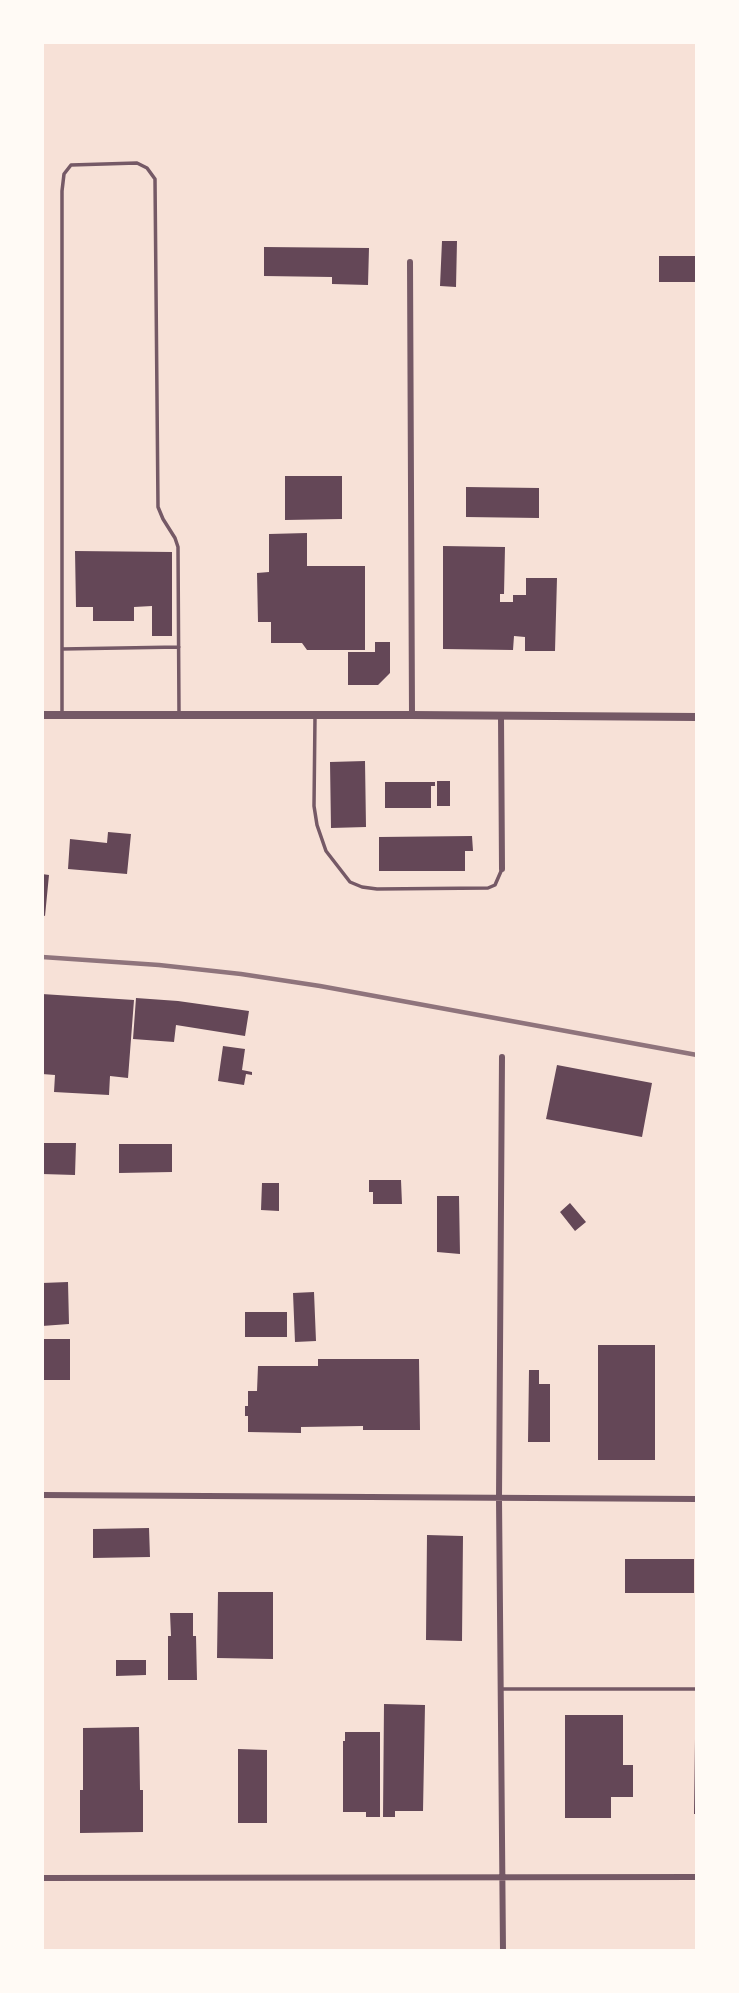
<!DOCTYPE html>
<html>
<head>
<meta charset="utf-8">
<style>
  body { margin:0 }
  #map { position:relative; width:739px; height:1993px; overflow:hidden; background:#f7e1d7; font-family:"Open Sans",sans-serif }
  canvas { display:block }
  .frame { position:absolute; inset:0; border:44px solid #fffaf5; pointer-events:none }
</style>
</head>
<body>
<div id="map">
<canvas width="739" height="1993"></canvas>
<div class="frame"></div>
</div>
<script>
const ctx = document.querySelector('canvas').getContext('2d');
ctx.lineJoin = 'round';
function fillPath(path, color) { ctx.fillStyle = color; ctx.fill(path, 'evenodd'); }
const poly = rows => new Path2D(rows.map(r => 'M' + r).join(''));
function stroke(path, color, width, dash) { ctx.strokeStyle = color; ctx.lineWidth = width; ctx.lineCap = dash ? 'butt' : 'round'; ctx.setLineDash(dash || []); ctx.stroke(path); }
fillPath(poly([
  [442,241,457,241,456,287,440,286],
  [264,247,369,248,368,285,332,284,332,277,264,276],
  [659,256,697,256,697,282,659,282],
  [285,476,342,476,342,519,285,520],
  [466,487,539,488,539,518,466,517],
  [307,533,307,566,365,566,365,650,307,650,302,643,271,643,271,622,258,622,257,573,269,572,269,534],
  [443,546,505,547,504,594,500,594,500,602,513,602,513,595,526,595,526,578,557,578,555,651,525,651,525,637,514,636,513,650,443,649],
  [75,551,172,552,172,636,152,636,152,606,134,607,134,621,93,621,93,607,76,607],
  [375,642,390,642,390,673,378,685,348,685,348,652,375,652],
  [365,761,366,827,331,828,330,762],
  [437,781,450,781,450,806,437,806],
  [385,782,435,782,435,786,431,786,431,808,385,808],
  [108,832,131,834,127,874,68,869,70,839,107,843],
  [472,836,473,851,465,851,465,871,379,871,379,837],
  [42,874,49,875,45,916,42,915],
  [42,994,134,1000,128,1078,110,1076,109,1095,54,1092,55,1075,42,1074],
  [136,998,178,1001,249,1011,245,1036,176,1025,174,1042,133,1039],
  [223,1046,245,1049,242,1070,252,1072,252,1075,246,1074,244,1085,218,1081],
  [557,1065,652,1083,642,1137,546,1119],
  [42,1143,76,1143,75,1175,42,1174],
  [119,1144,172,1144,172,1172,119,1173],
  [369,1180,401,1180,402,1204,373,1204,373,1192,369,1192],
  [262,1183,279,1183,279,1211,261,1210],
  [437,1196,459,1196,460,1254,437,1252],
  [570,1203,586,1222,575,1231,560,1212],
  [68,1282,69,1324,42,1326,42,1283],
  [314,1292,316,1341,295,1342,293,1293],
  [245,1312,287,1312,287,1337,245,1337],
  [42,1339,70,1339,70,1380,42,1380],
  [598,1345,655,1345,655,1460,598,1460],
  [318,1359,419,1359,420,1430,363,1430,363,1426,301,1427,301,1433,248,1432,248,1416,245,1416,245,1406,248,1406,248,1391,257,1391,258,1366,318,1366],
  [529,1370,539,1370,539,1384,550,1384,550,1442,528,1442],
  [149,1528,150,1557,93,1558,93,1529],
  [427,1535,463,1536,462,1641,426,1640],
  [625,1559,694,1559,694,1593,625,1593],
  [218,1592,273,1592,273,1659,217,1658],
  [170,1613,193,1613,193,1636,196,1636,197,1680,168,1680,168,1636,171,1636],
  [116,1660,146,1660,146,1675,116,1676],
  [384,1704,425,1705,423,1811,395,1811,395,1817,383,1817],
  [565,1715,623,1715,623,1765,633,1765,633,1797,611,1797,611,1818,565,1818],
  [139,1727,140,1790,143,1790,143,1832,80,1833,80,1790,83,1790,83,1728],
  [345,1732,380,1732,380,1817,366,1817,366,1812,343,1812,343,1741,345,1741],
  [695,1739,697,1739,697,1814,694,1814],
  [238,1749,267,1750,267,1823,238,1823]
]), '#644757');
stroke(poly([
  [62,649,179,647],
  [62,715,62,191,64,174,71,165,137,163,147,168,155,179,158,507,163,519,175,538,178,547,179,713],
  [315,717,314,806,317,825,326,851,350,882,362,887,377,889,488,888,495,885,502,869],
  [502,1689,697,1689]
]), '#755966', 3.5);
stroke(poly([
  [410,262,412,715],
  [501,716,502,869],
  [502,1057,499,1498,503,1951],
  [42,1495,697,1499],
  [42,1878,697,1877]
]), '#755966', 6);
stroke(poly([
  [42,715,412,715,697,717]
]), '#755966', 8);
stroke(poly([
  [42,957,159,965,241,974,320,986,697,1055]
]), '#8f747c', 4.5);
</script>
</body>
</html>
